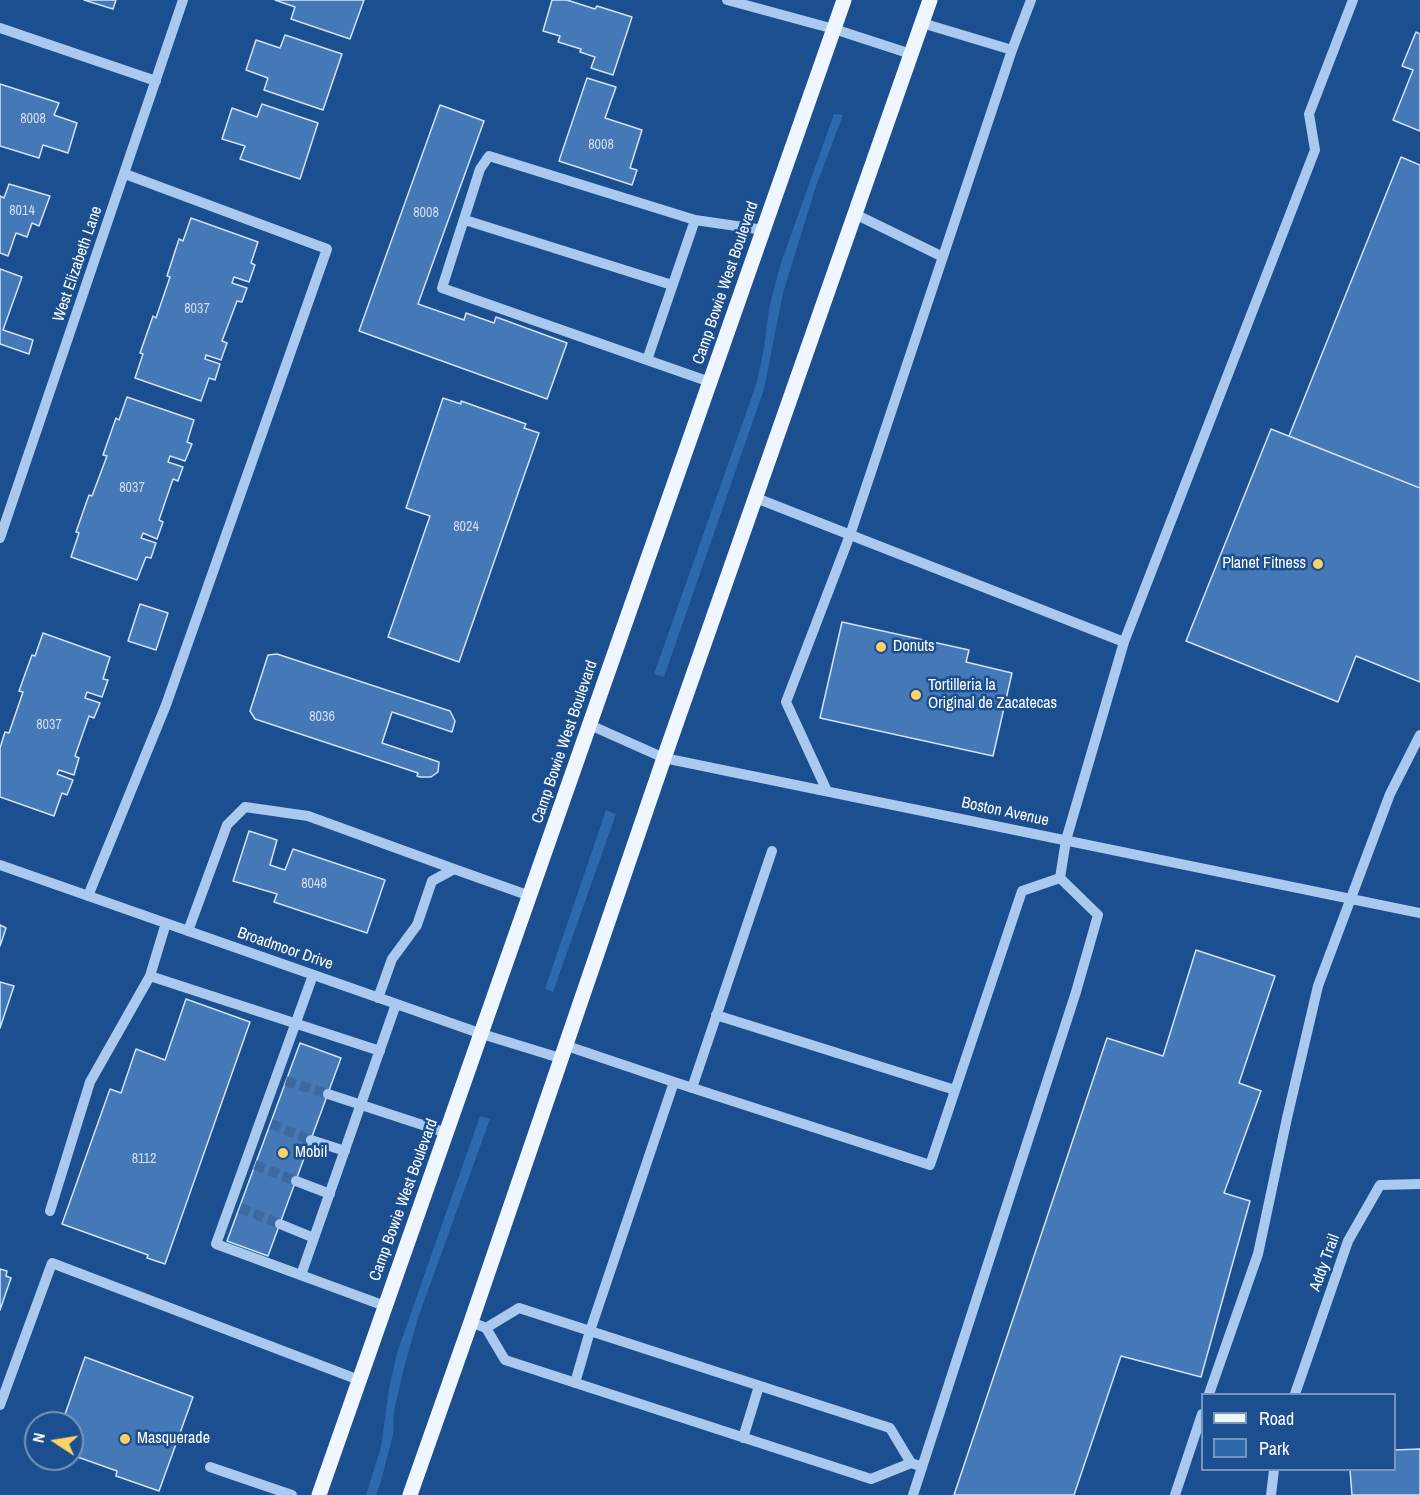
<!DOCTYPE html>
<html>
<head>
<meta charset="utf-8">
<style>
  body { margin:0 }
  #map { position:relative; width:1420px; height:1495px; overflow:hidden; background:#1b4f8f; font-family:"Archivo Narrow",sans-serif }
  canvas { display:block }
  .legend { position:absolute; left:1201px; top:1393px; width:195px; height:78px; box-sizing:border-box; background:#1b4f8f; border:2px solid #7695bc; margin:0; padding:8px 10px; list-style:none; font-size:18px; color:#fff }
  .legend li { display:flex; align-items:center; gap:12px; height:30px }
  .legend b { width:30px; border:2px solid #7695bc }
  .north { position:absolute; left:24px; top:1411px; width:60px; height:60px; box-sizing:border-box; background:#1b4f8f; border:2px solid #7695bc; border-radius:50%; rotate:282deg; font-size:16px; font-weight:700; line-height:24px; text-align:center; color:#fff }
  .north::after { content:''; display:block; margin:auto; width:21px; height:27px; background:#ffd166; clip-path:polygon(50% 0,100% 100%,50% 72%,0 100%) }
</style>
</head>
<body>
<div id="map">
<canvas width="1420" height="1495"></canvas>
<ul class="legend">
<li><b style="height:8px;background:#f0f6ff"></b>Road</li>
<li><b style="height:16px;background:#2e69ad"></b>Park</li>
</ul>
<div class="north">N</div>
</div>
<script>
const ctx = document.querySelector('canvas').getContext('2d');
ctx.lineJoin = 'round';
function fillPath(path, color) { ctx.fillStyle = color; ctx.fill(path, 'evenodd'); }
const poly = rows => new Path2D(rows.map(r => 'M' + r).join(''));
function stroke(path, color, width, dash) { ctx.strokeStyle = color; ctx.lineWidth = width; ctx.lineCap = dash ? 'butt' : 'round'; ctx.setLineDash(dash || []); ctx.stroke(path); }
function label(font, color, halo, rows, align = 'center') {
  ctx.font = font + ' "Archivo Narrow",sans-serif'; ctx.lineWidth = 5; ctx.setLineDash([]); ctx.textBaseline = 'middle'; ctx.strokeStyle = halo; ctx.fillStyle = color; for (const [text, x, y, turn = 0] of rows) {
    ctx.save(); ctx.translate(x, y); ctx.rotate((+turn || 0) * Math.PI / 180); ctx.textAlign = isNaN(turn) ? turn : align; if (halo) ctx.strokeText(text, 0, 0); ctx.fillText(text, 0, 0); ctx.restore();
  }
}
fillPath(poly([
  [834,114,843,115,816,186,783,293,764,389,664,677,654,674,757,382,764,348,769,309,780,266],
  [606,810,616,814,553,992,545,989],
  [480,1116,490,1119,418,1318,404,1368,394,1411,393,1435,381,1481,376,1495,366,1495,381,1447,389,1389,397,1353]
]), '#2e69ad');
const building = poly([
  [84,0,116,0,113,9,84,0],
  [275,0,364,0,350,39,291,19,295,7,275,0],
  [552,0,567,0,595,9,597,6,632,17,613,75,591,68,595,57,580,52,581,49,558,42,560,36,543,31,552,0],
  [1416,32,1420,34,1420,131,1393,120,1413,70,1402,66,1416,32],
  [285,35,342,54,323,110,264,90,268,78,246,70,256,40,280,48,285,35],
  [587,78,616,87,605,118,642,130,630,168,637,170,632,185,559,161,587,78],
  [0,84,59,103,54,115,77,123,68,153,43,145,39,158,0,146,0,84],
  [262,104,318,123,300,179,240,159,245,146,222,139,232,108,257,117,262,104],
  [440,105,484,121,418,304,464,320,466,313,494,323,496,317,567,343,547,399,359,331,440,105],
  [1401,157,1420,165,1420,488,1289,436,1401,157],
  [9,184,50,196,39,226,32,223,27,237,16,233,8,256,0,253,0,196,4,198,9,184],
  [191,218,258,242,251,263,255,265,249,282,234,277,232,283,247,288,242,302,237,301,222,341,227,343,221,360,206,355,205,359,220,364,215,380,209,378,201,401,135,378,143,354,140,353,153,316,156,318,170,277,167,276,179,239,183,241,191,218],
  [0,269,22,277,3,330,33,340,29,354,0,344,0,269],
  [127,397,194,420,187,442,192,444,185,461,170,456,168,462,183,467,178,481,173,479,159,520,163,522,157,539,143,533,141,538,156,543,151,558,146,557,137,580,71,557,79,533,76,532,89,495,92,496,107,456,103,455,116,418,119,420,127,397],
  [443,398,461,404,461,401,526,424,524,428,539,433,459,662,388,637,430,516,406,508,443,398],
  [1271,429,1420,488,1420,682,1356,656,1338,702,1186,641,1271,429],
  [140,604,168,613,156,650,128,641,140,604],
  [842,622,969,650,966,662,1012,673,993,756,820,718,842,622],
  [43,633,110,657,103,679,108,680,102,697,87,692,85,698,100,703,94,718,89,716,75,756,79,758,74,775,59,770,57,774,73,780,67,795,62,793,54,816,0,797,0,748,5,732,9,733,23,692,19,691,32,655,35,656,43,633],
  [277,654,450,711,455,721,452,732,392,712,382,743,439,762,438,772,431,777,420,777,417,776,418,773,255,719,250,711,268,655,277,654],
  [249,831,277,840,270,865,285,870,293,849,385,880,367,933,274,902,277,894,233,881,249,831],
  [0,925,6,928,0,946,0,925],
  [1196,950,1275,976,1239,1083,1261,1091,1224,1193,1250,1201,1201,1377,1121,1356,1074,1495,954,1495,1107,1038,1163,1056,1196,950],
  [0,982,14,986,0,1028,0,982],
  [186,999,250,1022,165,1264,147,1258,148,1255,62,1224,110,1089,121,1093,136,1049,165,1060,186,999],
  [300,1043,341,1058,268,1256,227,1241,300,1043],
  [0,1269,7,1271,6,1276,11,1278,0,1310,0,1269],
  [85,1357,193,1397,159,1491,116,1476,117,1471,72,1455,72,1423,62,1423,85,1357],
  [1420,1449,1420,1495,1352,1495,1350,1470,1394,1470,1394,1450,1420,1449]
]);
fillPath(building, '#4478b7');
stroke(building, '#cfe3fa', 1.5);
stroke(poly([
  [286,1081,328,1094],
  [271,1124,311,1140],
  [255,1165,296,1181],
  [240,1208,280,1224]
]), '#3d69a0', 10, [10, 5]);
stroke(poly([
  [727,0,834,29,911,54],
  [0,28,156,81],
  [1012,50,1031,0],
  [855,214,943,257],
  [465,220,672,285],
  [695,220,489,156,480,169,442,288,647,360,695,220,764,230],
  [647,360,710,382],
  [756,498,1124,642,1315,150,1309,114,1353,0],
  [0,538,183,0],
  [590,725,664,758,1420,913],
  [827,791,786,702,850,535,1012,50,922,23],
  [0,865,482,1034,560,1058],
  [88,896,166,705,327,249,125,174],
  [188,931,227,825,245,807,308,816,454,869],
  [313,975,216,1244,385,1306],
  [150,976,380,1051],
  [378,998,392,959,417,925,432,881,454,869,530,896],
  [716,1015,955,1090],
  [564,1045,674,1082,590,1331,575,1383],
  [674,1082,930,1165,1022,891,1060,878],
  [692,1088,772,851],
  [328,1094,447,1133],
  [311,1140,345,1151],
  [296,1181,330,1194],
  [50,1211,90,1082,150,976,166,923],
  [280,1224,314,1238],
  [301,1275,396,1004],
  [471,1322,486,1328,505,1360,871,1479,911,1463],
  [486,1328,519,1308,890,1428,911,1463,917,1465],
  [1209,1394,1258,1254,1287,1118,1318,986,1390,794,1420,735],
  [1295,1394,1348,1241,1380,1185,1420,1184],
  [0,1405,52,1263,359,1380],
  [743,1438,759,1386],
  [210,1467,292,1495],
  [913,1495,1076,992,1098,915,1060,878,1066,840,1124,642],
  [1175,1495,1202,1414],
  [1271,1495,1274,1470]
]), '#a9c9ee', 10);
stroke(poly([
  [319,1495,844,0],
  [410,1495,471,1322,664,758,930,0]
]), '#f0f6ff', 15);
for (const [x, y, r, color] of [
  [1318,564,6,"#ffd166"],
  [881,647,6,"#ffd166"],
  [916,695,6,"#ffd166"],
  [283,1153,6,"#ffd166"],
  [125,1439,6,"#ffd166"]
]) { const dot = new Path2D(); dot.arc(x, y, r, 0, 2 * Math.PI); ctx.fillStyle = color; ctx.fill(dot); stroke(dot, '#1b4f8f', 2); }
label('14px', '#d0dded', null, [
  ["8008",33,119],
  ["8008",601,145],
  ["8014",22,211],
  ["8008",426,213],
  ["8037",197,309],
  ["8037",132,488],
  ["8024",466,527],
  ["8036",322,717],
  ["8037",49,725],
  ["8048",314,884],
  ["8112",144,1159]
]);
label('16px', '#fff', '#1b4f8f', [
  ["West Elizabeth Lane",78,264,-71],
  ["Camp Bowie West Boulevard",726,283,-71],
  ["Camp Bowie West Boulevard",565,742,-71],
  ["Boston Avenue",1005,812,12],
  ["Broadmoor Drive",285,949,19],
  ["Camp Bowie West Boulevard",404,1200,-70],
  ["Addy Trail",1325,1263,-70]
]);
label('16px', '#fff', '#1b4f8f', [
  ["Planet Fitness",1306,564,"right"],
  ["Donuts",893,647],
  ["Tortilleria la",928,686],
  ["Original de Zacatecas",928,704],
  ["Mobil",295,1153],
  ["Masquerade",137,1439]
], 'left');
</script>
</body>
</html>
